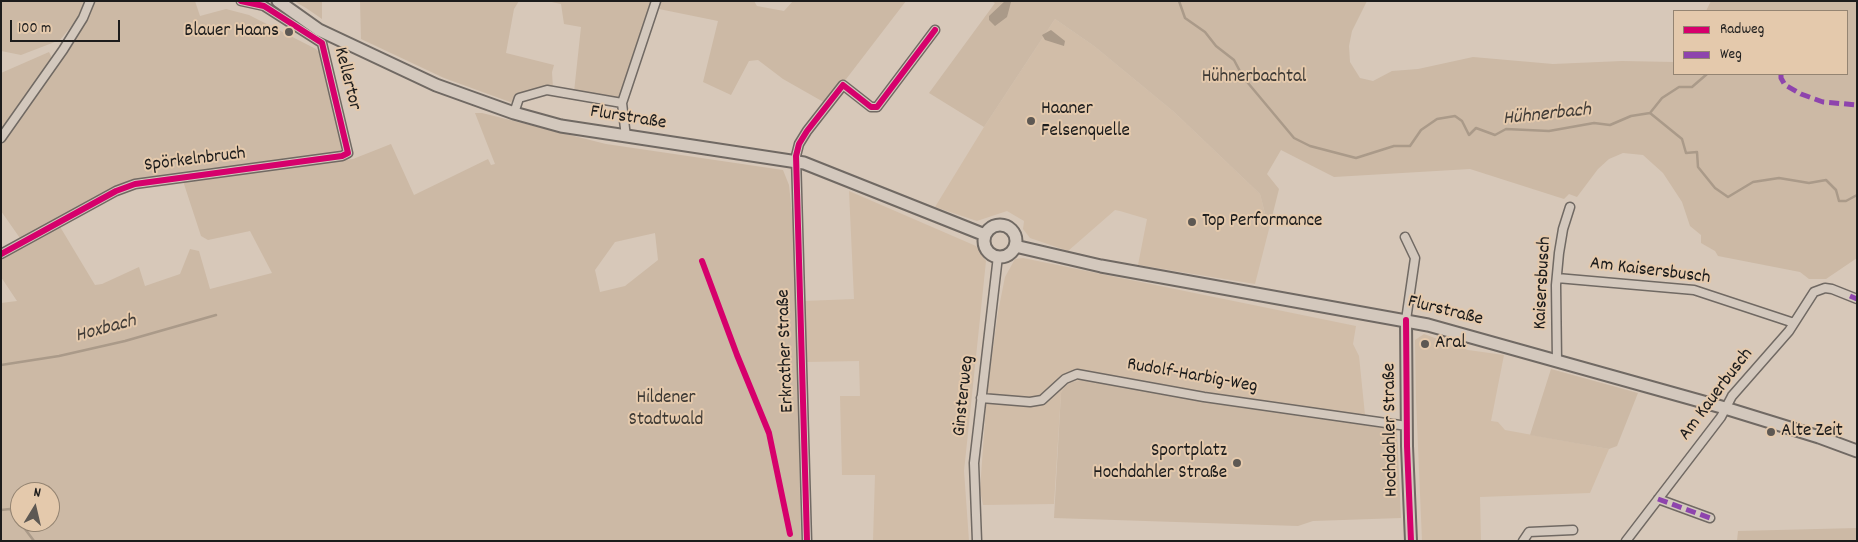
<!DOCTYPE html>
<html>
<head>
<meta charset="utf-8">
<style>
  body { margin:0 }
  #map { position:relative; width:1858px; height:542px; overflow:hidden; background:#d7c8b9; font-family:Dekko,sans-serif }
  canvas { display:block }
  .frame { position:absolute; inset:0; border:2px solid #1c1c1c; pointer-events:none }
  .legend { position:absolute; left:1673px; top:10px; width:175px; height:65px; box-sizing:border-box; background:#e4c9ac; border:1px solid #948472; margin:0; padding:6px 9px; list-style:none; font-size:15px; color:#1c1c1c }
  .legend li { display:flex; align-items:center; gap:10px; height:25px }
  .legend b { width:25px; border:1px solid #948472 }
  .north { position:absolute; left:10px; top:482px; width:50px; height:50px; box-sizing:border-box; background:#e4c9ac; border:1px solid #948472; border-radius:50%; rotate:9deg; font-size:14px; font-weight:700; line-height:20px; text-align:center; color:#1c1c1c }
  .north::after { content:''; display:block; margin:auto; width:18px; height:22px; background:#5d5853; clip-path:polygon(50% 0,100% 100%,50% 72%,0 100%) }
  .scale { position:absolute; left:10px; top:20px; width:110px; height:22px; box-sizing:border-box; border:2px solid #1c1c1c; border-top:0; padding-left:6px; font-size:15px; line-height:18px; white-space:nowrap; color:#1c1c1c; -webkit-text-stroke:4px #e4c9ac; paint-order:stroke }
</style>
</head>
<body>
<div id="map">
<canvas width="1858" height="542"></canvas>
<div class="frame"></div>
<ul class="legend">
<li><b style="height:6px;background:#d6006c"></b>Radweg</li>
<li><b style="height:6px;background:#8e44ad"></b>Weg</li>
</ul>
<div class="north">N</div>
<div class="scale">100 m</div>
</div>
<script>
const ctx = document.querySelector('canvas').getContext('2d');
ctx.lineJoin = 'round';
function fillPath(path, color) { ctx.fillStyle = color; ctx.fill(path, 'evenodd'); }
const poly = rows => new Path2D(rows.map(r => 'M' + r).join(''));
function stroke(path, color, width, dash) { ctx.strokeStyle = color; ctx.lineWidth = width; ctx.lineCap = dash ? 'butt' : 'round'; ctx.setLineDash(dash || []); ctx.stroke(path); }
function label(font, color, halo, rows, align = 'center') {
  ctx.font = font + ' Dekko,sans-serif'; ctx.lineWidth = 4; ctx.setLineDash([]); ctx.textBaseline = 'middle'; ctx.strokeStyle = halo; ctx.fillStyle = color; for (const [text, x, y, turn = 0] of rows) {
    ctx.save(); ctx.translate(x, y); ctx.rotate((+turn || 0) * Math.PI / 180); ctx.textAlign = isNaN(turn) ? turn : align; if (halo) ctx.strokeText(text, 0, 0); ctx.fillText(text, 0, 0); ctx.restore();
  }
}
fillPath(poly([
  [1055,19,1094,46,1174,112,1260,194,1269,229,1255,284,1138,265,1147,219,1120,211,1115,210,1068,251,1030,238,1023,229,1024,221,1007,211,977,221,935,207,984,127],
  [849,191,976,246,986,261,964,471,969,541,873,541,875,475,842,475,840,396,860,396,859,361,807,362,804,301,854,299],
  [1023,258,1356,326,1353,344,1359,356,1365,415,1362,417,1215,396,1087,371,1086,380,1072,382,1064,387,1061,393,1054,504,983,505,980,490,987,391,998,312,1005,277,1015,259],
  [1424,334,1468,350,1504,355,1491,421,1498,422,1505,430,1609,449,1590,493,1480,497,1481,541,1422,541,1416,399,1415,340]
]), '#d1bda8');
fillPath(poly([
  [1,1,86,1,79,17,60,40,21,55,1,51],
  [93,1,195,1,200,16,226,9,249,15,316,49,321,54,343,145,340,152,143,179,22,241,1,211,1,146,6,135,1,128,1,73,49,52,55,64],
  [294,1,322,1,322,19,306,8],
  [360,1,519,1,514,9,506,53,554,65,552,72,553,89,527,94,521,106,444,78,361,39],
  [547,1,653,1,619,100,574,92,581,27,564,24,561,4],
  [660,1,754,1,757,6,784,11,793,1,906,1,827,104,783,79,758,60,749,61,731,95,703,82,718,21,659,9],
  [991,1,1367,1,1352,31,1349,46,1350,62,1360,78,1373,81,1392,71,1418,69,1473,57,1553,64,1622,61,1674,62,1674,74,1847,74,1847,11,1706,11,1711,1,1857,1,1857,258,1826,279,1809,279,1800,272,1718,256,1715,251,1701,243,1701,235,1690,226,1682,202,1663,173,1643,155,1623,153,1609,159,1598,169,1577,197,1569,194,1564,199,1470,169,1334,177,1281,150,1267,174,1279,189,1269,229,1260,194,1174,112,1094,46,1055,19,984,127,929,93,995,3],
  [475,113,482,113,606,144,783,170,789,185,794,232,801,541,1,541,1,303,17,301,1,277,1,258,59,225,95,285,102,284,139,267,145,286,180,274,190,249,199,251,210,289,272,273,250,231,208,240,201,236,183,181,353,159,391,144,414,195,488,159,491,165,495,164],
  [655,233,658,260,625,286,600,292,595,270,615,242],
  [20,492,50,492,50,522,20,522],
  [1551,369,1638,393,1617,446,1609,449,1530,435],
  [1086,380,1206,401,1397,430,1401,518,1313,521,1298,526,1054,518,1061,393,1064,387,1072,382],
  [1857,528,1857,541,1737,541,1738,531]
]), '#ccb9a5');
fillPath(poly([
  [1005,1,1011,2,1007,17,995,26,989,20,989,16],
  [1051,30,1065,41,1064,46,1045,40,1042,35]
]), '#aa9a89');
stroke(poly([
  [1179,1,1185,18,1205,32,1216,46,1234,60,1243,77,1294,138,1310,146,1356,158,1394,146,1410,146,1421,130,1437,119,1455,116,1462,121,1469,135,1476,128,1495,135,1506,129,1549,131,1594,123,1610,125,1631,116,1650,113,1682,139,1686,153,1697,152,1698,167,1715,188,1728,197,1753,182,1779,178,1809,183,1826,180,1836,190,1839,201,1846,201,1857,195],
  [1650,113,1662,98,1679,87,1692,87,1707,74],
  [1,365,59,356,125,341,216,315],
  [1,510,10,509,34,541]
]), '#aa9a89', 2.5);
const minor = poly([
  [622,103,656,1],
  [514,113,519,98,547,90,622,103,626,137],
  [1,138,63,50,83,18,90,1],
  [1405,237,1415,258,1406,320],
  [1,254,116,191,135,184,342,156,348,153,322,43,264,6,241,1],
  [1557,278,1694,290,1794,323],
  [1557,361,1556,285,1559,253,1563,229,1570,207],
  [981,398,1030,402,1042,400,1065,379,1077,374,1204,397,1407,426],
  [1658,499,1710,518],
  [807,541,796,156,799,144,807,131,843,85,871,107,877,107,935,30],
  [977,541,974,463,998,256],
  [1523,541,1529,532,1573,530],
  [1626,541,1721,417,1732,396,1789,331,1814,292,1825,288,1832,289,1857,299]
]);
const tertiary = poly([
  [1406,320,1407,446,1411,541]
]);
const secondary = poly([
  [278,1,319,30,436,85,514,113,561,126,804,163,985,235],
  '984 241a16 16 0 1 1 32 0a16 16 0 1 1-32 0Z',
  [1015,246,1101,266,1428,325,1725,408,1819,437,1857,451]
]);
stroke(minor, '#706963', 11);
stroke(tertiary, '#706963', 14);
stroke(secondary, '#706963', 15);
stroke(minor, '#d3c8bd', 8);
stroke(tertiary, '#d3c8bd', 10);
stroke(secondary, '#d3c8bd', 11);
stroke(poly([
  [1781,74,1781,78,1785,85,1801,94,1823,102,1857,105],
  [1850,296,1857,299],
  [1658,499,1710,518]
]), '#8e44ad', 5, [10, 5]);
stroke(poly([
  [1,254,116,191,135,184,342,156,348,153,322,43,264,6,241,1],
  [702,261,737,355,769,433,790,534],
  [1406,320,1407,446,1411,541],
  [807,541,796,156,799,144,807,131,843,85,871,107,877,107,935,30]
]), '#d6006c', 6);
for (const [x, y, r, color] of [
  [289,32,5,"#5d5853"],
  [1031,121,5,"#5d5853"],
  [1192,222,5,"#5d5853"],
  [1425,344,5,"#5d5853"],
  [1771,432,5,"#5d5853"],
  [1237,463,5,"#5d5853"]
]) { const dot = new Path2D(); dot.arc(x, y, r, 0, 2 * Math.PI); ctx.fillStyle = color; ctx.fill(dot); stroke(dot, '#e4c9ac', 2); }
label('19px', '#1c1c1c', '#e4c9ac', [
  ["Blauer Haans",279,32,"right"],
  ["Haaner",1041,110],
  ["Felsenquelle",1041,132],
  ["Top Performance",1202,222],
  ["Aral",1435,344],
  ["Alte Zeit",1781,432],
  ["Sportplatz",1227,452,"right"],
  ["Hochdahler Straße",1227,474,"right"]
], 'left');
label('19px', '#3d3934', '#e4c9ac', [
  ["Hühnerbachtal",1254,78],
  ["Hildener",666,399],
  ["Stadtwald",666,421]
]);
label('19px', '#1c1c1c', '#e4c9ac', [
  ["Kellertor",346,79,76],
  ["Flurstraße",628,119,9],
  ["Spörkelnbruch",195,161,-7],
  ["Am Kaisersbusch",1650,272,7],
  ["Kaisersbusch",1544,283,-87],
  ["Flurstraße",1445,312,14],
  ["Erkrather Straße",787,351,-92],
  ["Rudolf-Harbig-Weg",1192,377,10],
  ["Am Kauerbusch",1717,395,-53],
  ["Ginsterweg",965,396,-84],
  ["Hochdahler Straße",1392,430,-91]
]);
label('italic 20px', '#413c37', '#e4c9ac', [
  ["Hühnerbach",1547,116,-6],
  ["Hoxbach",106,330,-15]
]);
</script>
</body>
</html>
